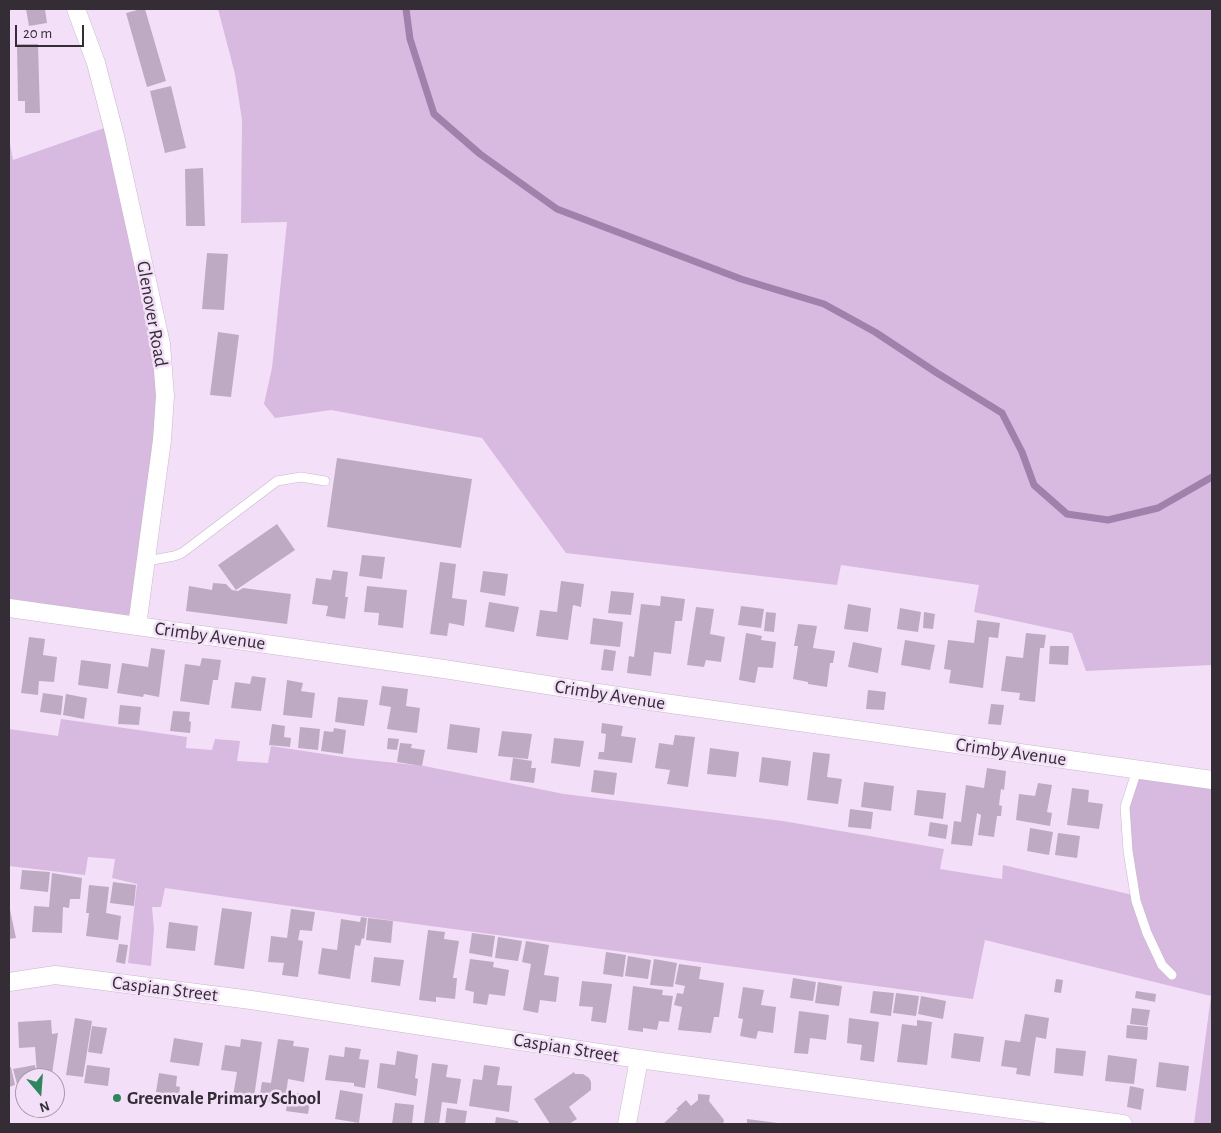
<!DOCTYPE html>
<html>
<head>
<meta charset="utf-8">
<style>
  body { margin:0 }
  #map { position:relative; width:1221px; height:1133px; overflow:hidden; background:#f3e0f8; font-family:"Alegreya Sans",sans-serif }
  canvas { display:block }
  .frame { position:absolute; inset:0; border:10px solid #342d36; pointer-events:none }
  .north { position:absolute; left:15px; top:1068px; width:50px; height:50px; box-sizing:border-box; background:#f3e0f8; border:1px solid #a798aa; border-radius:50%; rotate:162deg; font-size:14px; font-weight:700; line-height:20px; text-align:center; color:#342d36 }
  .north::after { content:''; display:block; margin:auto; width:18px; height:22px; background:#2e875c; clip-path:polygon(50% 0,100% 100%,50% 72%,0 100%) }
  .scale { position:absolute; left:15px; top:25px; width:69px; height:22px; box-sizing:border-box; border:2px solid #342d36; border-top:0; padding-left:6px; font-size:15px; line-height:18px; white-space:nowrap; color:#342d36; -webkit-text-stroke:4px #f3e0f8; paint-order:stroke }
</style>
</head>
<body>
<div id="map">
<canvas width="1221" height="1133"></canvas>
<div class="frame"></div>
<div class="north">N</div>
<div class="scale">20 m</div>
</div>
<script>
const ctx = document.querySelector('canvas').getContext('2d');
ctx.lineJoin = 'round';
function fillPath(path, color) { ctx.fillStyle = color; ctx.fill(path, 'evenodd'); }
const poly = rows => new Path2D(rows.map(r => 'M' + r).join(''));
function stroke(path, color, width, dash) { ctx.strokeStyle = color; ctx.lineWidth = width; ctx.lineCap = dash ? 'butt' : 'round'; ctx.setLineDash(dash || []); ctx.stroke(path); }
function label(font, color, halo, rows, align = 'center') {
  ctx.font = font + ' "Alegreya Sans",sans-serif'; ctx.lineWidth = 5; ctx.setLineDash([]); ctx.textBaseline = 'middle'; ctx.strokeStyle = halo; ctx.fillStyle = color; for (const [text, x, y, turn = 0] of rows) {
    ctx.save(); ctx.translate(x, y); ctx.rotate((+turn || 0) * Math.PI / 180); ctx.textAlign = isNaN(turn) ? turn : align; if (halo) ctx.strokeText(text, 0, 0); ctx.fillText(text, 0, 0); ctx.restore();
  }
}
fillPath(poly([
  [218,9,1212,9,1212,665,1086,671,1072,633,974,612,979,585,841,565,837,585,566,553,482,438,331,410,275,418,264,404,272,368,287,222,241,223,242,120,235,74],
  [110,126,163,396,136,626,9,608,9,139,13,160],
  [61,719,187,737,186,748,212,750,215,739,240,741,237,761,268,763,271,746,350,758,424,766,564,794,783,821,944,849,940,869,1002,879,1003,865,1133,895,1125,806,1136,769,1212,779,1212,1124,1194,1124,1211,996,985,940,973,999,401,922,165,888,161,907,152,907,154,929,151,966,128,963,137,884,112,878,115,859,88,857,85,875,9,866,9,729,58,736]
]), '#d8b9e0');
stroke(poly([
  [406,9,410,39,434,114,480,154,557,209,741,279,824,304,875,332,937,373,1002,413,1022,452,1034,485,1067,514,1108,520,1158,508,1212,477]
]), '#a180ab', 7);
fillPath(poly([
  [26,9,45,9,47,23,29,26],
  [141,9,145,9,166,81,147,87,126,13],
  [17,44,38,44,40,113,25,113,25,101,18,101],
  [171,86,186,148,165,153,150,91],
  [203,168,205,226,186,226,185,169],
  [207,253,228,254,224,310,202,309],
  [218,332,239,335,231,397,210,395],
  [337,458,472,479,461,548,327,527],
  [277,524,295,550,236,590,218,565],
  [362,555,385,557,382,579,359,576],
  [440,562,456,564,452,598,467,600,464,626,449,623,447,636,430,634],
  [333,570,348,572,345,597,348,597,345,619,326,616,328,606,312,604,316,578,331,580],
  [483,571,508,574,505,596,480,592],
  [561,581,584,584,581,607,573,605,568,640,536,636,540,610,557,612],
  [213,583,226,584,232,590,238,591,243,588,291,594,287,624,186,611,189,586,212,590],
  [367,586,407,590,403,628,378,625,379,613,364,612],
  [611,591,634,593,631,615,608,613],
  [661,596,685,599,682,621,675,621,671,654,654,652,651,676,627,673,629,656,634,657,641,604,660,606],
  [489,602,519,607,514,632,485,627],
  [848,604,871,608,868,632,844,629],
  [741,606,764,609,761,628,738,625],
  [696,607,714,609,710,634,725,637,721,662,706,660,704,667,687,665],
  [900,608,921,612,918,632,897,629],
  [766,612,776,613,774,632,764,631],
  [924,612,935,614,933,629,923,628],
  [593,618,623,622,620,647,590,644],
  [977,620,1000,623,998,638,989,637,983,688,949,683,951,670,944,669,948,640,974,643],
  [798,624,817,626,813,648,835,651,833,663,830,663,827,687,808,684,808,682,793,679,798,646,794,646],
  [746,633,762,636,761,640,776,642,773,668,758,667,755,683,739,680],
  [1026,633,1046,635,1044,648,1040,648,1035,702,1019,700,1020,693,1001,691,1006,656,1023,658],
  [29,637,45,639,43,655,57,657,54,682,39,681,38,695,21,693],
  [905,640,935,645,930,670,901,665],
  [853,642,882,648,878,673,848,667],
  [1050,646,1069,646,1068,665,1049,664],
  [151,648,165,650,159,697,144,694,143,697,117,693,122,663,148,667],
  [604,649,616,651,613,671,601,670],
  [202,658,221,660,218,680,213,680,209,705,180,701,185,664,200,666],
  [81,660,111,664,108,689,78,685],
  [252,676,266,678,261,711,231,708,235,682,250,684],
  [287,680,303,683,301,691,315,693,312,718,283,715],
  [382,686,408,689,406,706,420,708,417,733,387,729,391,707,379,705],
  [868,690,886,692,884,710,866,709],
  [43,693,63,696,61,715,40,712],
  [66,694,87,698,84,719,63,715],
  [338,697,368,700,364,726,335,722],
  [991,704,1004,705,1001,725,988,724],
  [120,705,141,707,139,725,118,724],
  [173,711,190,712,189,721,191,722,190,733,170,731],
  [602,723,623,726,621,736,636,738,632,763,598,759,599,752,604,752,606,734,601,733],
  [272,724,285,726,284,737,291,738,290,747,269,745],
  [450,724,480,728,477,753,447,749],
  [300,727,320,729,318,750,298,748],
  [334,728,346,730,343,754,321,751,324,731,333,732],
  [502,731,532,734,528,759,498,756],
  [675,735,695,737,688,787,667,784,670,770,655,768,659,743,673,745],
  [388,738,399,739,397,750,387,749],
  [554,738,584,741,580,767,551,763],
  [400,743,412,744,411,748,425,750,422,766,397,762],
  [710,748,739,752,736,777,707,774],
  [813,752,830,754,827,777,842,779,838,804,807,800],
  [762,757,791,761,788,786,759,782],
  [513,758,532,761,531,768,536,768,534,783,510,780],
  [987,768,1006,771,1004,790,1001,789,999,805,1002,806,1001,816,997,816,994,837,978,835,981,815,977,813,972,846,951,844,954,821,961,822,966,785,984,788],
  [594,770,617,773,614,795,591,792],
  [864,782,894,786,891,811,861,807],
  [1038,783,1052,785,1047,812,1052,813,1050,826,1016,820,1019,794,1035,796],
  [1072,788,1089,790,1088,802,1103,804,1099,829,1067,825],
  [917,790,946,793,943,819,914,815],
  [850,809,873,812,871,829,848,827],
  [930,822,948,825,946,839,928,836],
  [1030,828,1053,832,1049,855,1027,851],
  [1058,833,1080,836,1077,858,1055,855],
  [22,870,50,872,48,892,20,889],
  [52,873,82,878,80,899,70,899,69,908,63,907,62,933,32,932,34,906,49,907],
  [113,882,136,885,134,906,110,903],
  [89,885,109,887,106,913,121,916,118,940,86,936,89,913,86,913],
  [9,905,16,938,9,939],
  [222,908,252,912,244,969,214,965],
  [291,909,315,912,312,931,300,930,298,940,303,941,298,977,282,975,284,963,268,962,271,936,287,938],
  [361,917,367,918,364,939,362,938,360,946,355,945,350,979,318,974,322,948,337,950,341,919,360,922],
  [368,918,393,921,391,943,366,940],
  [169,922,198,926,195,951,166,948],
  [428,930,445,932,444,939,459,941,453,978,457,978,455,999,436,997,436,1002,419,1000],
  [472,933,495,936,492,957,469,953],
  [498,937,522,941,518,961,495,958],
  [526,941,549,945,544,975,559,977,556,1002,540,1000,538,1013,523,1010,531,964,522,962],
  [119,944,128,945,125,964,116,962],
  [606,952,626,955,623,977,603,974],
  [628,956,651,960,648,979,625,976],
  [374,957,404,960,400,986,371,982],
  [470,959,494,962,493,967,509,970,505,996,489,994,487,1005,473,1003,474,992,465,990],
  [654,959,677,963,673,987,650,985],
  [679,964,701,967,699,979,724,983,719,1017,714,1017,711,1033,678,1030,682,1007,674,1005,677,993,683,994,685,986,675,984],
  [793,978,816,982,813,1001,790,998],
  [1056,979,1063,980,1061,993,1054,992],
  [582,981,612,984,606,1023,591,1021,593,1007,579,1006],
  [818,982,842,986,839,1006,815,1003],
  [633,986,663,990,662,995,673,996,669,1022,659,1021,657,1030,643,1028,643,1032,628,1030],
  [743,987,764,990,761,1005,776,1007,773,1033,758,1031,756,1039,740,1036,743,1019,738,1018],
  [873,991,894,993,891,1016,870,1013],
  [1136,991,1156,994,1155,1002,1135,998],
  [896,993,919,996,916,1016,893,1013],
  [921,996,946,1001,943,1019,918,1014],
  [1132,1008,1150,1010,1147,1026,1130,1024],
  [799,1011,829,1015,826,1040,810,1038,808,1054,794,1053],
  [1025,1014,1049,1018,1046,1039,1036,1037,1030,1076,1016,1074,1017,1068,1001,1066,1005,1040,1020,1042],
  [75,1018,92,1021,83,1077,66,1075],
  [849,1018,879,1022,874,1062,860,1060,862,1045,847,1043],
  [51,1020,52,1034,58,1033,52,1074,37,1075,35,1047,19,1048,18,1022],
  [917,1020,932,1022,927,1065,897,1062,902,1024,917,1026],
  [1127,1025,1148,1027,1147,1040,1126,1038],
  [92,1026,107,1028,102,1054,88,1052],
  [954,1033,984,1037,980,1062,951,1058],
  [174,1038,203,1043,199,1066,170,1062],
  [241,1039,262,1042,253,1104,232,1102,237,1072,221,1070,225,1045,240,1047],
  [278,1039,294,1041,293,1046,309,1048,304,1082,288,1079,285,1104,259,1100,262,1082,271,1083],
  [345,1047,361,1049,359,1059,369,1060,365,1088,354,1086,354,1083,325,1080,329,1055,344,1057],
  [1056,1048,1086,1051,1083,1076,1054,1073],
  [397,1051,418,1055,415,1078,418,1079,416,1096,377,1088,380,1063,395,1065],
  [1108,1055,1137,1059,1134,1084,1105,1081],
  [1159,1062,1189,1066,1186,1091,1156,1087],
  [432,1063,448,1065,446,1077,461,1079,457,1104,442,1102,439,1124,424,1123],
  [35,1065,37,1078,25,1078,25,1084,17,1084,13,1069],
  [87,1065,110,1068,108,1086,84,1083],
  [484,1065,500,1067,497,1085,512,1086,509,1112,469,1106,473,1079,482,1080],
  [11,1067,15,1085,9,1087,9,1068],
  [574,1072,575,1074,583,1074,589,1078,591,1082,591,1090,569,1107,577,1119,569,1124,550,1124,534,1099],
  [159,1073,177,1076,176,1086,180,1087,179,1095,156,1092],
  [1130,1086,1144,1089,1141,1110,1127,1107],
  [340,1090,363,1094,359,1123,335,1119],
  [297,1093,311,1095,308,1114,286,1111,288,1096,297,1097],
  [698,1094,710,1095,709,1101,724,1120,723,1124,663,1124,678,1110,676,1109,686,1100,691,1106,698,1100],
  [395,1103,414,1105,412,1124,392,1124],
  [447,1108,467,1111,465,1124,445,1124],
  [496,1117,518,1121,518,1124,495,1124],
  [747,1119,778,1123,778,1124,747,1124]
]), '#beabc3');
const service = poly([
  [147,561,174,556,182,553,277,481,301,477,325,481],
  [1137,770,1125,807,1128,851,1136,901,1147,933,1162,965,1172,975]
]);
const minor = poly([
  [76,9,96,63,115,136,161,344,165,396,162,440,137,626],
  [9,608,444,669,650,701,1212,780],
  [9,982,55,975,103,981,251,1000,639,1059,1123,1124],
  [627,1124,639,1059]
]);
stroke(service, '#c8b6cd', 10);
stroke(minor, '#c8b6cd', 19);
stroke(service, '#fff', 9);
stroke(minor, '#fff', 18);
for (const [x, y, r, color] of [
  [117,1098,5,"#2e875c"]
]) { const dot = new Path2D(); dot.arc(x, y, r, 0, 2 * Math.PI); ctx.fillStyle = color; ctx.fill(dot); stroke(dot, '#f3e0f8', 2); }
label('19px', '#342d36', '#f3e0f8', [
  ["Glenover Road",152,314,80],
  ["Crimby Avenue",210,636,8],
  ["Crimby Avenue",610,695,9],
  ["Crimby Avenue",1011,752,8],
  ["Caspian Street",165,989,7],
  ["Caspian Street",566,1048,9]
]);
label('bold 19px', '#342d36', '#f3e0f8', [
  ["Greenvale Primary School",127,1098]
], 'left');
</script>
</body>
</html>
